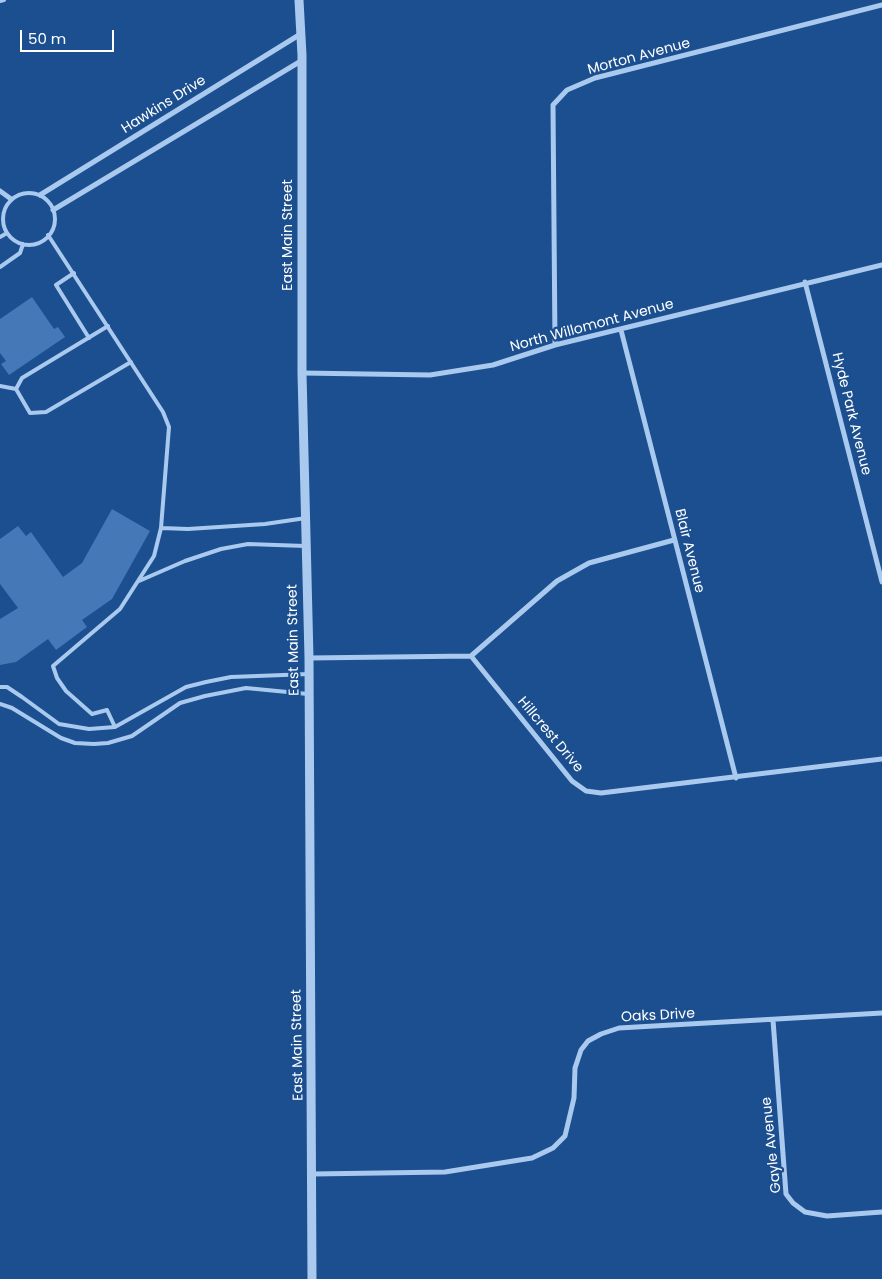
<!DOCTYPE html>
<html>
<head>
<meta charset="utf-8">
<style>
  body { margin:0 }
  #map { position:relative; width:882px; height:1279px; overflow:hidden; background:#1b4f8f; font-family:Poppins,sans-serif }
  canvas { display:block }
  .scale { position:absolute; left:20px; top:30px; width:94px; height:22px; box-sizing:border-box; border:2px solid #fff; border-top:0; padding-left:6px; font-size:15px; line-height:18px; white-space:nowrap; color:#fff; -webkit-text-stroke:4px #1b4f8f; paint-order:stroke }
</style>
</head>
<body>
<div id="map">
<canvas width="882" height="1279"></canvas>
<div class="scale">50 m</div>
</div>
<script>
const ctx = document.querySelector('canvas').getContext('2d');
ctx.lineJoin = 'round';
function fillPath(path, color) { ctx.fillStyle = color; ctx.fill(path, 'evenodd'); }
const poly = rows => new Path2D(rows.map(r => 'M' + r).join(''));
function stroke(path, color, width, dash) { ctx.strokeStyle = color; ctx.lineWidth = width; ctx.lineCap = dash ? 'butt' : 'round'; ctx.setLineDash(dash || []); ctx.stroke(path); }
function label(font, color, halo, rows, align = 'center') {
  ctx.font = font + ' Poppins,sans-serif'; ctx.lineWidth = 4.5; ctx.setLineDash([]); ctx.textBaseline = 'middle'; ctx.strokeStyle = halo; ctx.fillStyle = color; for (const [text, x, y, turn = 0] of rows) {
    ctx.save(); ctx.translate(x, y); ctx.rotate((+turn || 0) * Math.PI / 180); ctx.textAlign = isNaN(turn) ? turn : align; if (halo) ctx.strokeText(text, 0, 0); ctx.fillText(text, 0, 0); ctx.restore();
  }
}
fillPath(poly([
  [32,297,54,329,58,327,65,337,9,375,1,364,6,361,0,353,0,319],
  [112,509,150,531,112,599,82,620,87,627,56,650,48,639,16,662,0,665,0,619,18,608,0,584,0,539,18,526,26,536,31,532,63,577,82,563]
]), '#4478b7');
stroke(poly([
  [0,1,4,0],
  '3 219a26 26 0 1 1 52 0a26 26 0 1 1-52 0Z',
  [48,235,163,412,169,427,161,528,154,556,120,609,53,666,57,678,66,691,92,714,107,710,115,727],
  [0,237,7,233],
  [0,267,20,253,23,244],
  [74,273,56,285,89,338],
  [108,326,22,378,16,389,30,413,46,412,131,362],
  [0,386,16,389],
  [161,528,188,529,265,524,306,518],
  [139,581,185,561,221,549,248,544,305,546],
  [0,687,7,687,22,697,59,724,89,729,115,727,186,687,206,682,231,677,309,674],
  [0,704,12,708,61,738,75,743,94,744,108,743,132,736,180,703,205,696,246,688,308,694]
]), '#a9c9ee', 4);
stroke(poly([
  [0,191,11,199],
  [40,195,299,35],
  [53,210,301,61],
  [805,282,882,582],
  [621,330,736,778],
  [555,345,553,105,567,90,595,78,882,5],
  [302,373,430,375,493,365,555,345,882,265],
  [471,656,557,581,589,563,674,540],
  [309,658,471,656,572,781,586,791,601,793,882,759],
  [773,1020,786,1194,793,1203,805,1212,827,1216,882,1212],
  [313,1174,445,1172,532,1158,553,1148,565,1136,574,1098,575,1068,581,1050,588,1041,601,1034,619,1028,882,1013]
]), '#a9c9ee', 5);
stroke(poly([
  [299,0,302,55,302,373,309,658,312,1279]
]), '#a9c9ee', 9);
label('14px', '#fff', '#1b4f8f', [
  ["Morton Avenue",639,57,-15],
  ["Hawkins Drive",164,105,-32],
  ["East Main Street",288,235,-90],
  ["North Willomont Avenue",592,326,-15],
  ["Hyde Park Avenue",851,414,76],
  ["Blair Avenue",689,551,76],
  ["East Main Street",294,640,-91],
  ["Hillcrest Drive",550,735,50],
  ["Oaks Drive",658,1016,-3],
  ["East Main Street",298,1045,-91],
  ["Gayle Avenue",772,1145,-96]
]);
</script>
</body>
</html>
